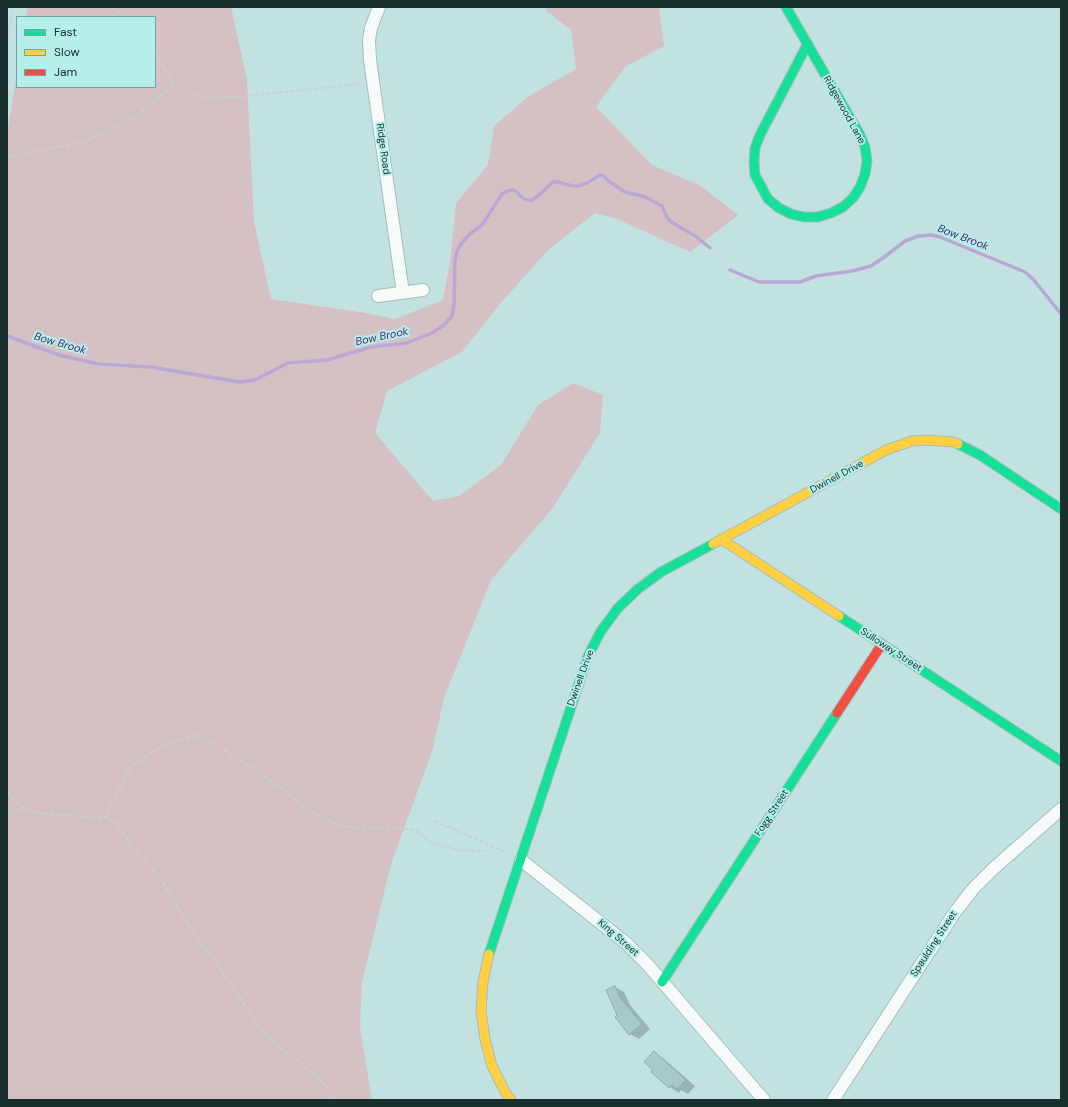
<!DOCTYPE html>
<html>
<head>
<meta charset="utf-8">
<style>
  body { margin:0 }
  #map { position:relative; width:1068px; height:1107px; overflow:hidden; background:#c1e2e0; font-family:"DM Sans",sans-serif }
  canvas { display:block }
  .frame { position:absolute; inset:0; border:8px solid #182f2e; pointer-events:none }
  .legend { position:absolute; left:16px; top:16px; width:140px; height:72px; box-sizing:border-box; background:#b4efec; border:1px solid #76a2a0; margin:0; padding:5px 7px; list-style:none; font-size:12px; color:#182f2e }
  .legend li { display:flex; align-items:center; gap:8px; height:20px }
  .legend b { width:20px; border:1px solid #76a2a0 }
</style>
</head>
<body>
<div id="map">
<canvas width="1068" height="1107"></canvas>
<div class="frame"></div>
<ul class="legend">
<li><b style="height:5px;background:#16e098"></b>Fast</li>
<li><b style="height:5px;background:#ffcf43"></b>Slow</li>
<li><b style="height:5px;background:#f24e42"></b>Jam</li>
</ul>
</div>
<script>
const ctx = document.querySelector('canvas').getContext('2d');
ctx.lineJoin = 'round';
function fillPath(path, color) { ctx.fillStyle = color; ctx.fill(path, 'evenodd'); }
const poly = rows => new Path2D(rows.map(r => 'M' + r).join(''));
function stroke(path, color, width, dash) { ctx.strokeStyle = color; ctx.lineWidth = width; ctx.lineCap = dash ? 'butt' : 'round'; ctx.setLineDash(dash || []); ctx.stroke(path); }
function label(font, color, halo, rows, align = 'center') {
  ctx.font = font + ' "DM Sans",sans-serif'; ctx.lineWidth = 4; ctx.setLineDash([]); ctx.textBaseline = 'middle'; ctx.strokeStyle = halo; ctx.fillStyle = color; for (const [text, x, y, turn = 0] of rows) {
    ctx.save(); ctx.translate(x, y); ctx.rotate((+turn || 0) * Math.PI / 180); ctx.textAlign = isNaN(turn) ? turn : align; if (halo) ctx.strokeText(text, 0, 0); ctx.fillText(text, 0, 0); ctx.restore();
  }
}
fillPath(poly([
  [28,7,231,7,247,80,254,221,271,299,366,313,395,319,443,300,450,262,456,203,488,165,494,126,529,96,576,69,571,30,545,10,548,7,659,7,664,46,625,67,596,107,652,165,701,186,738,215,690,252,617,219,595,213,547,251,500,304,462,352,387,391,375,433,433,501,459,496,501,465,538,405,573,383,603,395,600,433,552,509,491,580,444,698,432,752,391,864,362,982,360,1027,372,1100,7,1100,7,134,17,73,17,87,155,87,155,17,26,17]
]), '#d5c1c4');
fillPath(poly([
  [615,987,624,992,630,1005,650,1029,639,1039,630,1034],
  [654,1053,663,1058,695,1086,688,1094,681,1090,679,1093,670,1087,652,1072,655,1070]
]), '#0003');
stroke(poly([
  [730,270,759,282,800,282,816,276,852,271,871,266,883,258,905,241,918,236,931,235,940,237,1025,272,1033,279,1061,314],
  [7,336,59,355,98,364,151,367,239,382,255,380,288,363,327,360,371,347,407,343,432,333,444,325,452,316,454,305,455,260,457,251,461,244,470,234,482,225,502,194,507,191,513,190,517,192,521,197,527,200,532,200,538,196,553,182,558,182,572,186,578,186,587,183,600,175,604,176,607,180,625,192,645,197,662,206,668,219,676,225,694,235,710,248]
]), '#b9a8d4', 3.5);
const building = poly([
  [615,986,621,999,642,1024,629,1035,615,1017,617,1015,606,990,615,986],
  [654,1051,686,1080,677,1089,672,1085,669,1088,651,1072,653,1070,644,1062,654,1051]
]);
fillPath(building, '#a6cac8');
stroke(building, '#91abaa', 1);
const street = poly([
  [379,7,371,28,369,40,370,60,403,293],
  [378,296,423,290],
  [521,860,626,943,647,964,764,1100],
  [833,1100,955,912,973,889,993,869,1061,809]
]);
const fast = poly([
  [786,7,860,135,865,147,867,161,865,174,860,187,853,198,843,207,831,213,818,217,804,217,791,214,779,208,768,199,755,175,754,162,755,148,760,135,807,45],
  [958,444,980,455,1061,509],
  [839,616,1061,761],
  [489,954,588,656,601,631,618,608,638,589,661,572,713,544],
  [662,982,837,713]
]);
const slow = poly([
  [721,539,839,616],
  [713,544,886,450,912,441,926,440,953,442,958,444],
  [489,954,483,982,481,1011,485,1039,492,1066,505,1092,511,1100]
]);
const jam = poly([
  [837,713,882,644]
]);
stroke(street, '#a4bdbc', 14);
stroke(fast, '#a4bdbc', 11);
stroke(slow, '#a4bdbc', 11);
stroke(jam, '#a4bdbc', 11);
stroke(poly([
  [113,7,123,17],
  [7,43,13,7],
  [155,54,174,85,202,98,246,96,361,84],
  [7,157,85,142,134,118,174,85],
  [7,792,21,807],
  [7,818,21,807,35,812,51,815,67,815,93,818,105,818,116,822,132,847,162,881,195,935,227,978,262,1031,277,1046,294,1057,324,1084,337,1100],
  [105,818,131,767,154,750,196,735,219,746,283,789,307,810,335,824,358,829,387,827,415,830,430,842,458,850,485,851],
  [435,821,507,853]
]), '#c7d1d0', 2, [4, 2]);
stroke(street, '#f6fbfa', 12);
stroke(fast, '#16e098', 9);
stroke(slow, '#ffcf43', 9);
stroke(jam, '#f24e42', 9);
label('10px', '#182f2e', '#b4efec', [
  ["Ridgewood Lane",844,110,61],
  ["Ridge Road",383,149,82],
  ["Dwinell Drive",837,477,-28],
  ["Sulloway Street",891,650,33],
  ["Dwinell Drive",581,678,-70],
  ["Fogg Street",772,813,-57],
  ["King Street",618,938,41],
  ["Spaulding Street",934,944,-57]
]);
label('italic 11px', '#501f6b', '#b4efec', [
  ["Bow Brook",963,238,21],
  ["Bow Brook",382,337,-12],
  ["Bow Brook",60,344,16]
]);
</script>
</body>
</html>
